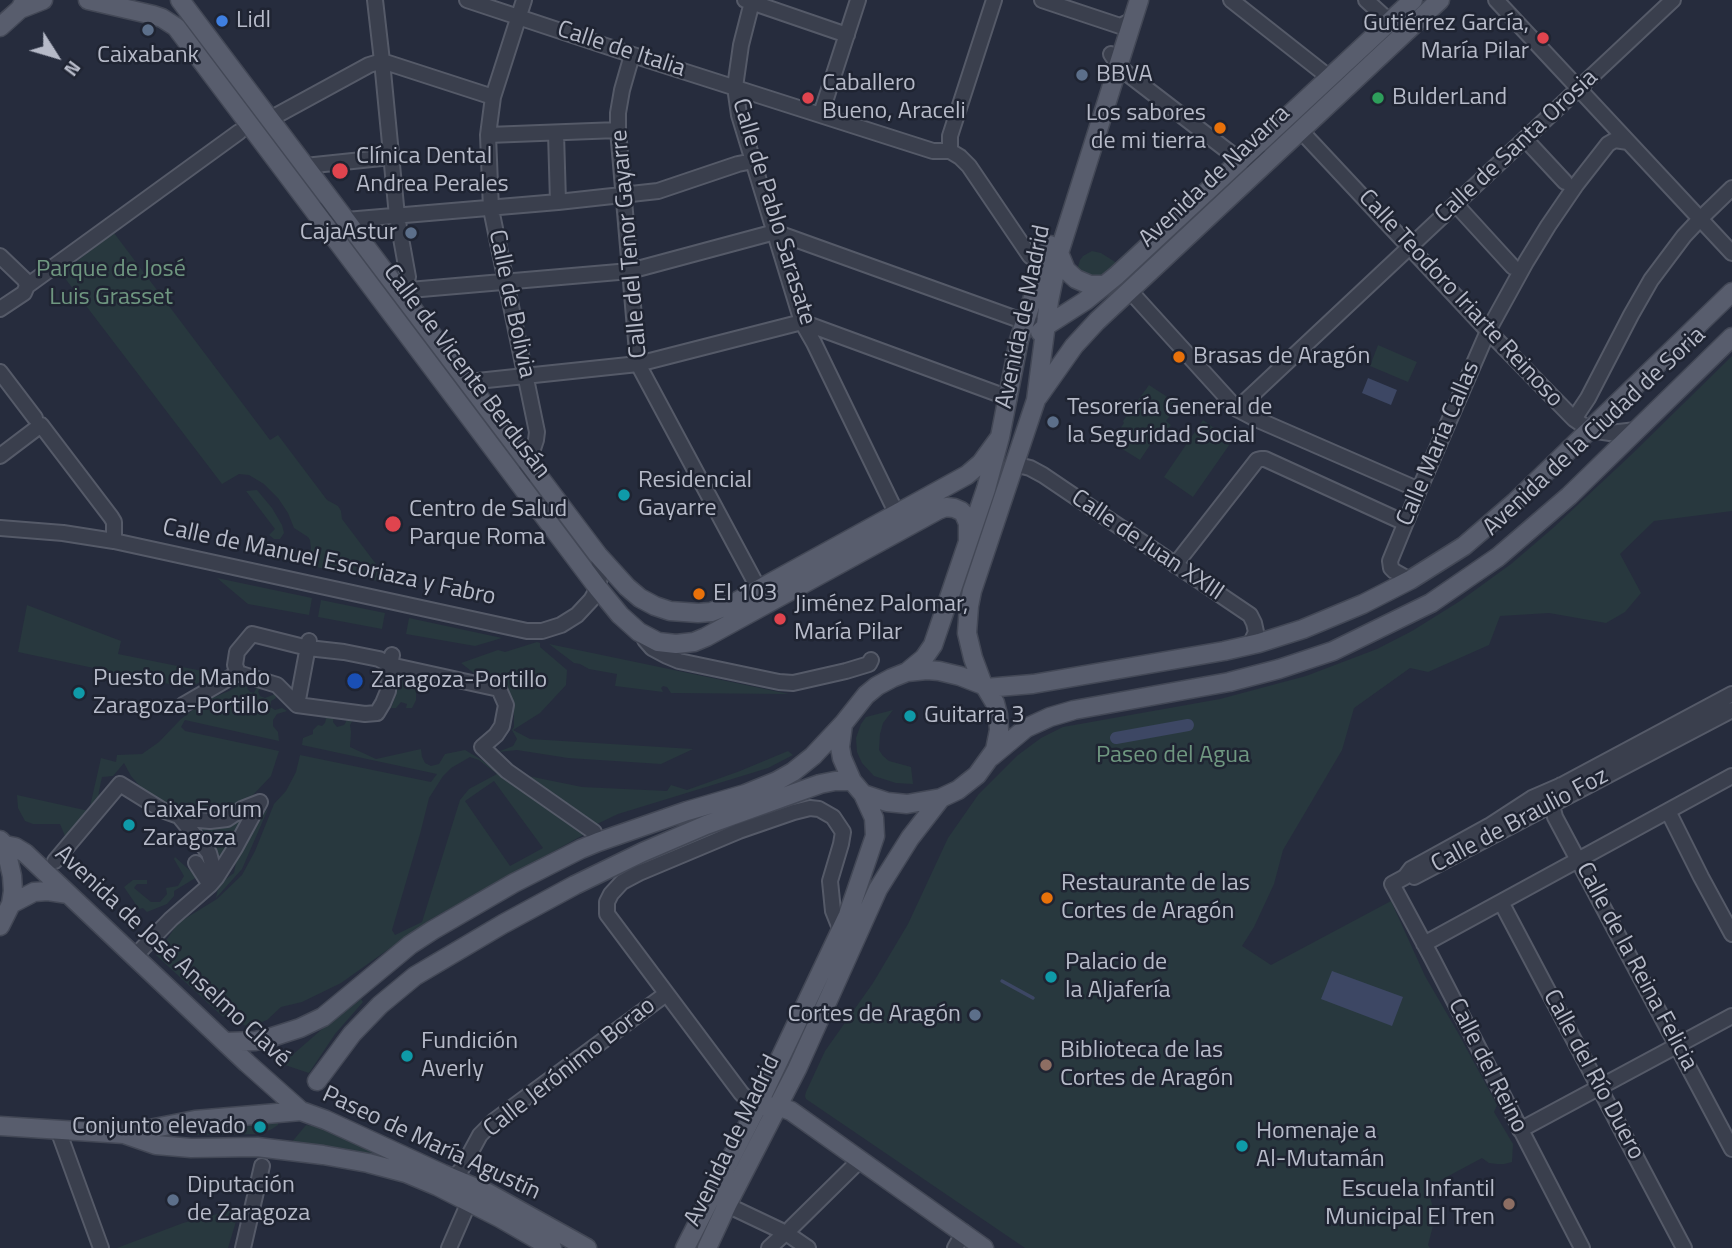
<!DOCTYPE html>
<html>
<head>
<meta charset="utf-8">
<style>
  body { margin:0 }
  #map { position:relative; width:1732px; height:1248px; overflow:hidden; background:#262c3d; font-family:"Titillium Web",sans-serif }
  canvas { display:block }
  .north { position:absolute; left:21px; top:21px; width:70px; height:70px; -webkit-text-stroke:5px #1f2432; paint-order:stroke; rotate:127deg; font-size:19px; font-weight:700; line-height:28px; text-align:center; color:#b6bac8 }
  .north::after { content:''; display:block; margin:auto; width:24px; height:32px; background:#b6bac8; clip-path:polygon(50% 0,100% 100%,50% 72%,0 100%) }
</style>
</head>
<body>
<div id="map">
<canvas width="1732" height="1248"></canvas>
<div class="north">N</div>
</div>
<script>
const ctx = document.querySelector('canvas').getContext('2d');
ctx.lineJoin = 'round';
function fillPath(path, color) { ctx.fillStyle = color; ctx.fill(path, 'evenodd'); }
const poly = rows => new Path2D(rows.map(r => 'M' + r).join(''));
function stroke(path, color, width, dash) { ctx.strokeStyle = color; ctx.lineWidth = width; ctx.lineCap = dash ? 'butt' : 'round'; ctx.setLineDash(dash || []); ctx.stroke(path); }
function label(font, color, halo, rows, align = 'center') {
  ctx.font = font + ' "Titillium Web",sans-serif'; ctx.lineWidth = 5; ctx.setLineDash([]); ctx.textBaseline = 'middle'; ctx.strokeStyle = halo; ctx.fillStyle = color; for (const [text, x, y, turn = 0] of rows) {
    ctx.save(); ctx.translate(x, y); ctx.rotate((+turn || 0) * Math.PI / 180); ctx.textAlign = isNaN(turn) ? turn : align; if (halo) ctx.strokeText(text, 0, 0); ctx.fillText(text, 0, 0); ctx.restore();
  }
}
fillPath(poly([
  [114,233,270,440,278,435,327,500,338,506,341,511,342,519,385,576,378,581,303,564,311,549,310,540,308,537,294,528,288,513,278,498,264,484,249,475,239,474,222,484,61,273],
  [1092,251,1101,253,1120,265,1098,278,1076,273,1080,260,1083,256],
  [1378,345,1417,362,1408,382,1370,366],
  [1732,356,1732,511,1654,521,1620,554,1641,593,1625,612,1606,623,1549,613,1500,616,1489,645,1428,672,1410,668,1354,708,1342,750,1283,850,1274,884,1254,927,1242,946,1271,965,1391,901,1425,976,1457,1031,1497,1105,1494,1112,1513,1144,1512,1162,1504,1164,1497,1164,1489,1163,1482,1158,1428,1187,1435,1218,1428,1245,1430,1248,1025,1248,806,1099,805,1096,806,1092,825,1051,873,983,908,924,948,838,978,795,1018,755,1041,738,1063,727,1220,699,1306,676,1377,649,1412,631,1460,601,1511,564,1553,528,1631,455],
  [1149,385,1178,404,1166,421,1171,425,1157,445,1152,442,1140,460,1111,442,1124,423,1123,421],
  [1203,420,1232,441,1193,497,1164,477],
  [257,490,272,508,282,525,284,533,280,539,274,539,269,535,275,529,246,491],
  [217,578,312,598,309,615,248,604],
  [321,600,385,613,382,629,318,617],
  [27,605,121,641,118,654,217,674,188,688,18,652],
  [409,618,502,638,475,646,406,634],
  [537,642,540,643,540,647,567,670,566,685,540,713,513,730,530,739,693,749,661,764,568,758,517,750,498,752,513,746,517,739,512,730,514,727,514,704,506,687,489,676,475,674,461,663,498,650,505,652],
  [549,644,789,694,671,693,667,687,663,686,661,688,663,692,615,686,617,674,589,669,580,664,574,663],
  [395,674,401,676,404,685,411,686,413,679,419,680,419,690,416,691,416,700,412,708,406,708,407,704,401,702,396,708,391,708,394,700,395,684,397,684],
  [248,680,250,684,247,688,250,692,254,693,256,689,254,684,264,685,258,691,260,696,265,698,275,694,276,698,271,701,270,707,275,710,282,708,287,711,277,714,273,720,273,726,278,732,279,741,185,720,181,727,185,731,279,751,271,776,251,797,221,814,193,815,176,810,144,791,131,776,124,763,113,776,102,777,99,791,98,800,67,838,65,836,60,824,33,824,25,821,18,808,17,795,89,811,101,758,116,762,117,755,142,754,159,742,181,719,198,706,205,701,229,691],
  [893,710,883,723,880,734,879,750,883,756,889,761,911,767,913,784,896,783,874,776,862,763,857,752,856,738,861,724,866,717],
  [324,715,334,716,333,722,337,727,344,725,346,722,346,717,354,718,350,725,351,732,350,747,376,759,421,749,422,757,425,763,431,766,439,764,445,754,465,750,482,760,511,783,585,834,431,919,341,983,302,1002,281,1007,267,1020,249,1027,222,1016,156,955,178,923,217,899,242,875,255,851,274,804,286,791,296,772,300,755,431,782,437,774,302,745,303,738,313,734,313,730,318,725,322,726,325,723,326,719],
  [470,757,479,760,497,774,469,789,460,800,422,922,395,935,392,930,420,834,429,798,443,776,451,768],
  [494,781,543,848,510,866,465,801],
  [788,751,793,755,768,768,618,814,597,824,528,776,582,787,667,791,671,785,687,790,740,771],
  [268,809,242,869,216,898,219,884,234,873,239,847,254,823],
  [247,811,234,842,222,855,219,855,217,854,215,842,213,837,201,829,201,826],
  [175,857,197,877,174,891,174,896,167,904,147,912,143,908,139,909,124,887,133,880,147,880,147,884,137,884,134,888,151,902,160,902,167,894,166,888,178,886,184,876,174,859],
  [361,999,363,1002,335,1034,309,1073,282,1064,321,1030],
  [278,1121,278,1125,272,1129,261,1134,197,1135,196,1130,231,1123],
  [306,1125,325,1128,386,1156,384,1157,352,1151,291,1143],
  [240,1208,228,1248,117,1248,183,1223]
]), '#28383e');
fillPath(poly([
  [1368,378,1397,390,1391,405,1362,393],
  [1332,971,1403,997,1392,1026,1321,999]
]), '#3d4764');
stroke(poly([
  [1002,981,1033,998]
]), '#3d4764', 3.5);
stroke(poly([
  [1116,738,1188,725]
]), '#3d4764', 12);
const minor = poly([
  [375,0,382,61,397,216,408,277],
  [467,0,642,58,933,151,950,151],
  [745,0,847,35],
  [1042,0,1120,26,1133,20],
  [1231,0,1330,78],
  [1366,0,1390,22],
  [1496,0,1732,253],
  [752,2,741,45,735,87,739,115,802,322,814,343,893,506,895,514,892,524],
  [1111,54,1119,66,1129,75,1237,158,1251,161,1272,157],
  [632,55,622,90,618,113,618,130,638,364,755,582,761,588,768,592],
  [821,114,858,0],
  [270,119,369,65,382,61,493,97],
  [1301,131,1488,331,1574,419,1590,430,1610,433,1636,430],
  [556,133,558,202],
  [488,135,618,130],
  [1525,139,1565,182],
  [950,151,950,136,994,0],
  [950,151,960,157,969,166,1030,256,1036,260,1044,263],
  [305,166,391,157],
  [313,207,331,216,346,220,558,202,658,191,738,164,753,161],
  [1460,209,1513,267],
  [0,256,25,280,27,286],
  [398,291,630,271,775,232,1017,319,1034,324],
  [1130,291,1237,409,1256,419,1419,490],
  [0,309,24,293,27,286,239,132],
  [0,372,35,418],
  [468,382,638,364,802,322,1009,398],
  [1237,409,1673,0],
  [1574,419,1588,398,1631,315,1651,280,1684,236,1700,219,1732,188],
  [0,456,41,425,111,517,114,522,114,541],
  [1014,464,1030,468,1043,475,1250,615,1254,623,1256,632,1250,645],
  [521,485,536,440,537,432,491,209,488,135,493,97,524,0],
  [0,528,63,533,114,541,527,631,542,631,561,625,577,615,591,600,598,588,600,576,598,555],
  [1175,565,1257,460,1261,459,1265,459,1405,523],
  [1410,580,1394,571,1391,568,1390,561,1419,490,1488,331,1526,262,1548,226,1576,185,1608,144,1615,140,1628,142],
  [645,640,652,648,667,656,679,661,779,682,793,683,802,681,846,671,869,664,871,660],
  [392,655,390,665,388,691,383,703,377,713,365,714,297,705,277,685,238,673,235,665,237,652,252,634,308,648,344,652,379,659,390,665,499,689,506,705,502,726,496,735,482,747,507,771,594,832,595,835],
  [183,705,238,673],
  [297,705,309,641],
  [1561,785,1554,793,1551,801,1555,817,1732,1149],
  [1668,811,1701,877,1732,934],
  [179,816,209,853,216,878],
  [55,861,120,784,162,810,187,819,210,821,227,819,242,809,260,802],
  [196,863,210,885],
  [1414,877,1732,710],
  [1501,902,1684,1248],
  [1424,944,1732,776],
  [135,956,171,919,210,885,216,878,235,848,260,802],
  [756,1109,741,1093,607,914,607,902,611,894,622,882,639,873,739,831,794,812,810,808,819,809,833,817,843,832,841,844,830,881,833,911,841,931],
  [58,1130,101,1248],
  [1520,1130,1732,1016],
  [453,1179,461,1170,480,1135,494,1121,666,994],
  [727,1205,786,1233,808,1248],
  [791,1228,859,1161],
  [243,1248,262,1166],
  [449,1248,469,1202],
  [769,1248,781,1237],
  [955,1248,964,1232],
  [1582,1248,1432,958,1392,884,1405,877,1411,869,1489,826,1532,798,1562,785,1732,694]
]);
const major = poly([
  [88,0,153,15,162,18,176,27,598,588,620,615,639,632,658,642,676,644,694,642,706,637,938,510,946,507,954,508,961,511,964,514,968,523,968,541],
  [180,0,598,555,627,587,640,598,655,606,670,611,698,613,711,612,734,603,967,475,981,463,1000,437],
  [20,9,43,0],
  [0,27,20,9,25,0],
  [1056,256,1059,253,1066,270,1076,279,1090,285,1105,285],
  [1040,332,1046,326,1085,301,1116,276,1413,0],
  [1038,397,1074,346,1097,321,1440,0],
  [927,670,939,671,960,676,983,685,986,688,995,703,998,715,999,730,995,750,977,775,958,790,941,798,907,804,887,802,863,794,852,781,842,758,840,747,843,724,866,695,877,686,892,678,907,672,927,670],
  [907,672,924,658,933,645,986,489,1000,437,1019,340,1050,245],
  [983,685,973,658,967,633,969,606,972,591,1036,400,1049,301,1059,253,1139,0],
  [986,688,1033,684,1224,651,1259,643,1303,629,1363,604,1410,580,1464,546,1515,502,1732,292],
  [991,757,1026,728,1050,717,1074,710,1229,682,1279,669,1333,651,1431,603,1498,557,1569,496,1732,337],
  [0,840,5,845,15,847,25,853,247,1063,301,1111],
  [11,904,34,892,48,891,68,894],
  [0,926,11,904,13,891,12,876,5,845],
  [226,1042,255,1041,269,1038,300,1028,323,1017,410,945,433,930,514,883,581,849,598,842,687,811,745,794,777,781,793,772,813,756,843,724],
  [317,1081,352,1034,380,1005,415,976,503,924,575,885,643,852,706,825,820,784,835,781,852,781],
  [766,1107,778,1106,791,1111,984,1248],
  [0,1126,124,1134,156,1145,191,1148,257,1147,323,1155,368,1163,406,1173,437,1186,500,1218,552,1248],
  [124,1134,195,1120,301,1111,326,1120,443,1174,488,1193,587,1248],
  [685,1248,756,1109,848,915,875,836,874,818,863,794],
  [707,1248,727,1205,797,1069,878,889,910,838,941,798]
]);
stroke(minor, '#555a68', 18);
stroke(major, '#434856', 21);
stroke(minor, '#3a3f4d', 14);
stroke(major, '#585d6d', 18);
for (const [x, y, r, color] of [
  [222,21,7,"#3f7fe0"],
  [148,30,7,"#5c6f8a"],
  [1543,38,7,"#e0444e"],
  [1082,75,7,"#5c6f8a"],
  [808,98,7,"#e0444e"],
  [1378,98,7,"#2e9e5b"],
  [1220,128,7,"#e8710a"],
  [340,171,9,"#e0444e"],
  [411,233,7,"#5c6f8a"],
  [1179,357,7,"#e8710a"],
  [1053,422,7,"#5c6f8a"],
  [624,495,7,"#0f9aa8"],
  [393,524,9,"#e0444e"],
  [699,594,7,"#e8710a"],
  [780,619,7,"#e0444e"],
  [355,681,9,"#1a4fb4"],
  [79,693,7,"#0f9aa8"],
  [910,716,7,"#0f9aa8"],
  [129,825,7,"#0f9aa8"],
  [1047,898,7,"#e8710a"],
  [1051,977,7,"#0f9aa8"],
  [975,1015,7,"#5c6f8a"],
  [407,1056,7,"#0f9aa8"],
  [1046,1065,7,"#8d6e63"],
  [260,1127,7,"#0f9aa8"],
  [1242,1146,7,"#0f9aa8"],
  [173,1200,7,"#5c6f8a"],
  [1509,1204,7,"#8d6e63"]
]) { const dot = new Path2D(); dot.arc(x, y, r, 0, 2 * Math.PI); ctx.fillStyle = color; ctx.fill(dot); stroke(dot, '#1f2432', 2.5); }
label('24px', '#b6bac8', '#1f2432', [
  ["Lidl",236,21],
  ["Gutiérrez García,",1529,24,"right"],
  ["María Pilar",1529,52,"right"],
  ["Caixabank",148,56,"center"],
  ["BBVA",1096,75],
  ["Caballero",822,84],
  ["Bueno, Araceli",822,112],
  ["BulderLand",1392,98],
  ["Los sabores",1206,114,"right"],
  ["de mi tierra",1206,142,"right"],
  ["Clínica Dental",356,157],
  ["Andrea Perales",356,185],
  ["CajaAstur",397,233,"right"],
  ["Brasas de Aragón",1193,357],
  ["Tesorería General de",1067,408],
  ["la Seguridad Social",1067,436],
  ["Residencial",638,481],
  ["Gayarre",638,509],
  ["Centro de Salud",409,510],
  ["Parque Roma",409,538],
  ["El 103",713,594],
  ["Jiménez Palomar,",794,605],
  ["María Pilar",794,633],
  ["Puesto de Mando",93,679],
  ["Zaragoza-Portillo",93,707],
  ["Zaragoza-Portillo",371,681],
  ["Guitarra 3",924,716],
  ["CaixaForum",143,811],
  ["Zaragoza",143,839],
  ["Restaurante de las",1061,884],
  ["Cortes de Aragón",1061,912],
  ["Palacio de",1065,963],
  ["la Aljafería",1065,991],
  ["Cortes de Aragón",961,1015,"right"],
  ["Fundición",421,1042],
  ["Averly",421,1070],
  ["Biblioteca de las",1060,1051],
  ["Cortes de Aragón",1060,1079],
  ["Conjunto elevado",246,1127,"right"],
  ["Homenaje a",1256,1132],
  ["Al-Mutamán",1256,1160],
  ["Diputación",187,1186],
  ["de Zaragoza",187,1214],
  ["Escuela Infantil",1495,1190,"right"],
  ["Municipal El Tren",1495,1218,"right"]
], 'left');
label('24px', '#b6bac8', '#1f2432', [
  ["Calle de Italia",621,50,18],
  ["Calle de Santa Orosia",1517,147,-43],
  ["Avenida de Navarra",1215,177,-43],
  ["Calle de Pablo Sarasate",773,212,73],
  ["Calle del Tenor Gayarre",630,244,-95],
  ["Calle Teodoro Iriarte Reinoso",1460,299,47],
  ["Calle de Bolivia",511,304,78],
  ["Avenida de Madrid",1024,317,-78],
  ["Calle de Vicente Berdusán",466,372,53],
  ["Avenida de la Ciudad de Soria",1595,432,-43],
  ["Calle María Callas",1439,444,-67],
  ["Calle de Juan XXIII",1147,546,34],
  ["Calle de Manuel Escoriaza y Fabro",329,563,12],
  ["Calle de Braulio Foz",1520,821,-28],
  ["Avenida de José Anselmo Clavé",172,957,43],
  ["Calle de la Reina Felicia",1636,967,62],
  ["Calle del Reino",1487,1066,63],
  ["Calle Jerónimo Borao",570,1068,-38],
  ["Calle del Río Duero",1593,1075,62],
  ["Avenida de Madrid",733,1141,-64],
  ["Paseo de María Agustín",431,1144,25]
]);
label('24px', '#6f9780', '#1f2432', [
  ["Parque de José",111,270],
  ["Luis Grasset",111,298],
  ["Paseo del Agua",1173,756]
]);
</script>
</body>
</html>
